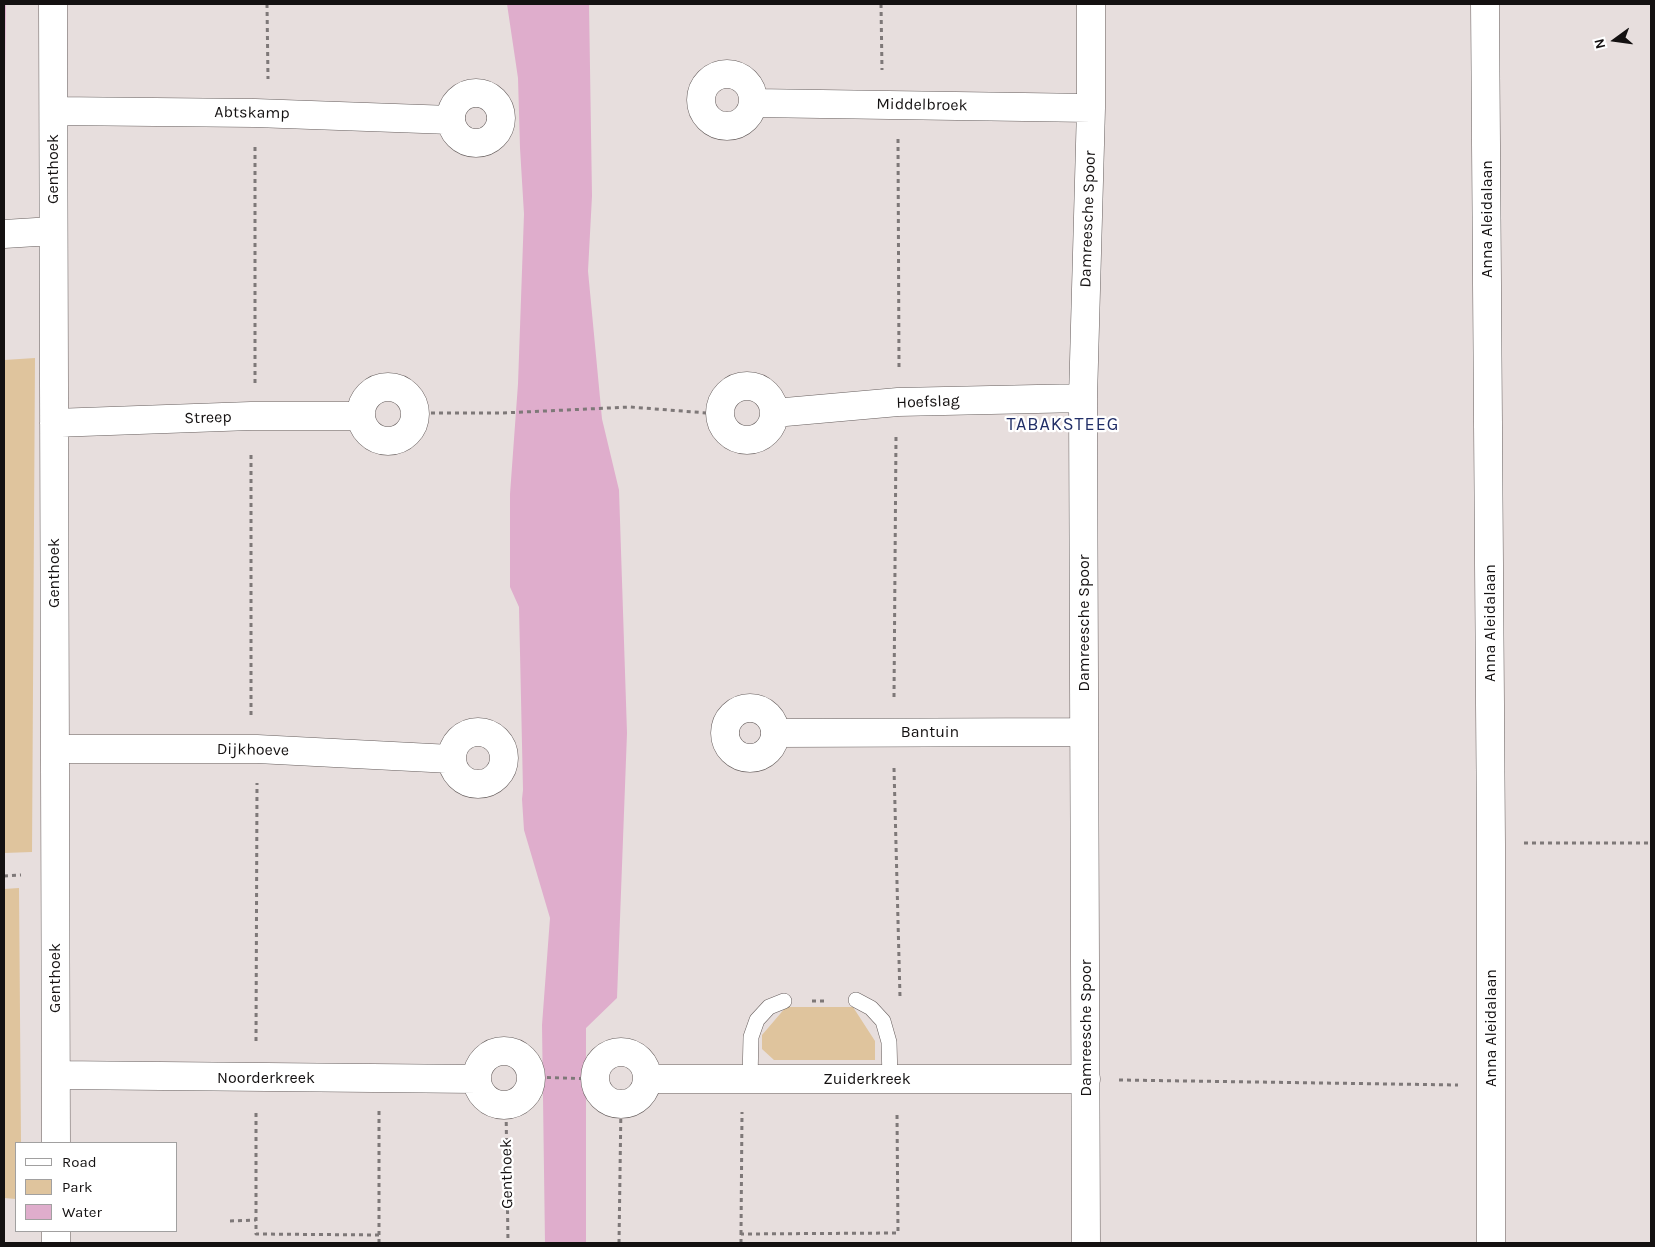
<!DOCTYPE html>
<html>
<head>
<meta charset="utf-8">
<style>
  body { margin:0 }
  #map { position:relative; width:1655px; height:1247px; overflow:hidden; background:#e7dedd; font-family:Karla,sans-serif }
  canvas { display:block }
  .frame { position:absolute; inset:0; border:5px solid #141111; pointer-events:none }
  .legend { position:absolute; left:15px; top:1142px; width:162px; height:90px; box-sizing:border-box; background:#fff; border:1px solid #a1a0a0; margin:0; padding:6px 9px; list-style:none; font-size:15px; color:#141111 }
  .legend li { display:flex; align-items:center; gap:10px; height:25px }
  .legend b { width:25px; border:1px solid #a1a0a0 }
  .north { position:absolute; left:1590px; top:15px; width:50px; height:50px; -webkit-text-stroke:4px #fff; paint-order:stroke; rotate:256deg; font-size:14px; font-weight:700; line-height:20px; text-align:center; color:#141111 }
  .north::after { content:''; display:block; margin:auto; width:18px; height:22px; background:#141111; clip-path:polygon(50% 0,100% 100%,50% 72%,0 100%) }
</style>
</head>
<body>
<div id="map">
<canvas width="1655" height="1247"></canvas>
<div class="frame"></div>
<ul class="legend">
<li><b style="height:6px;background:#fff"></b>Road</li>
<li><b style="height:14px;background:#dfc49d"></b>Park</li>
<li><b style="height:14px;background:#dfadcc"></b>Water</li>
</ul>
<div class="north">N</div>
</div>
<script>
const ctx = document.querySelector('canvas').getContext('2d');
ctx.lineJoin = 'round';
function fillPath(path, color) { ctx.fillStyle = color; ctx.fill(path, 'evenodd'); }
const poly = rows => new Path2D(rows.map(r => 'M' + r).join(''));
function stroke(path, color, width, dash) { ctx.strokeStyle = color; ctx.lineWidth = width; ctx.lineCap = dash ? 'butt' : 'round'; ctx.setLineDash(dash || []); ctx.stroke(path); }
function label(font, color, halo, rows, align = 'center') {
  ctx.font = font + ' Karla,sans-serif'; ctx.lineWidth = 4.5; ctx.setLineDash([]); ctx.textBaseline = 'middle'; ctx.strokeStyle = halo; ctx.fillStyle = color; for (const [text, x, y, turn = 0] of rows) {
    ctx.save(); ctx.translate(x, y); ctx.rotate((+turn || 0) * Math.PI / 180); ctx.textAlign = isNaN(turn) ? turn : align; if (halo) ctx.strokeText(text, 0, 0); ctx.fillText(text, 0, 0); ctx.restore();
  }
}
fillPath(poly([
  [35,358,32,852,4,853,4,360],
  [19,888,21,1143,16,1143,16,1199,4,1198,4,889],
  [786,1007,853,1007,875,1041,875,1060,774,1060,762,1049,762,1035]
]), '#dfc49d');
fillPath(poly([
  [4,4,6,4,4,149],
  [507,4,589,4,592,196,588,271,602,419,619,490,627,733,617,998,586,1028,586,1243,545,1243,542,1025,550,918,524,830,522,799,523,790,519,607,510,587,510,494,518,384,524,214,520,148,518,78]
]), '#dfadcc');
const service = poly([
  [856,1000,871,1008,883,1021,889,1042,890,1079],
  [750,1079,751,1037,757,1020,769,1007,784,1001]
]);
const minor = poly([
  [53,4,56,1143],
  [1485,4,1491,844,1491,1243],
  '701 100a26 26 0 1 1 52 0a26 26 0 1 1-52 0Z',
  '451 118a25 25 0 1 1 50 0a25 25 0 1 1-50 0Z',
  [754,103,1091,108],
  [54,111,255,113,451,120],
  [4,234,53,231],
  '720 413a27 27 0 1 1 54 0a27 27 0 1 1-54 0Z',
  '361 414a27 27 0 1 1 54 0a27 27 0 1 1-54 0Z',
  [774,413,898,402,1083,398],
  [54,423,251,416,361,416],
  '725 733a25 25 0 1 1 50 0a25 25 0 1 1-50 0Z',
  '452 758a26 26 0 1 1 52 0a26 26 0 1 1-52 0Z',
  [775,733,1084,732],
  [55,749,257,749,451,759],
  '477 1078a27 27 0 1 1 54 0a27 27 0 1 1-54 0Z',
  '595 1078a26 26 0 1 1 52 0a26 26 0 1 1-52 0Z',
  [56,1075,477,1079],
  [647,1079,1086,1079],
  [56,1231,56,1243],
  [1086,1243,1083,398,1091,108,1091,4]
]);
stroke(service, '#665e5d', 16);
stroke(minor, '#665e5d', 29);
stroke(poly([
  [267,4,268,79],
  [881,4,882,70],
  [898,139,899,367],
  [255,383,255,147],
  [415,413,502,413,630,407,720,414],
  [894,697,896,436],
  [251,715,251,451],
  [894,768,900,997],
  [1524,843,1651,843],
  [4,876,21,875],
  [812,1001,828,1001],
  [256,1041,257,783],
  [531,1077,595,1079],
  [1119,1080,1458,1085],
  [506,1106,508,1243],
  [379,1111,379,1243],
  [256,1113,256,1234,379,1235],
  [230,1221,256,1220],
  [741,1234,742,1112],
  [619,1243,621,1104],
  [741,1243,741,1234,898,1233,897,1114]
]), '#7e7878', 3, [4, 4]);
stroke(service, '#fff', 15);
stroke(minor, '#fff', 28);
label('16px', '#141111', '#fff', [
  ["Middelbroek",922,105,1],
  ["Abtskamp",252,113,1],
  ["Genthoek",53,169,-90],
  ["Damreesche Spoor",1088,219,-88],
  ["Anna Aleidalaan",1487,219,-90],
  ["Hoefslag",928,402,-2],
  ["Streep",208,418,-2],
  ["Genthoek",54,573,-90],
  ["Damreesche Spoor",1084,623,-90],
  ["Anna Aleidalaan",1490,623,-90],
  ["Bantuin",930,732],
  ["Dijkhoeve",253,750,1],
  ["Genthoek",55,978,-90],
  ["Damreesche Spoor",1086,1028,-90],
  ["Anna Aleidalaan",1491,1028,-90],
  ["Noorderkreek",266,1078],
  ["Zuiderkreek",867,1079],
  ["Genthoek",507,1174,-91]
]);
ctx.letterSpacing = '1px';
label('18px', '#212e67', '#fff', [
  ["TABAKSTEEG",1063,425]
]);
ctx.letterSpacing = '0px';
</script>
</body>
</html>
